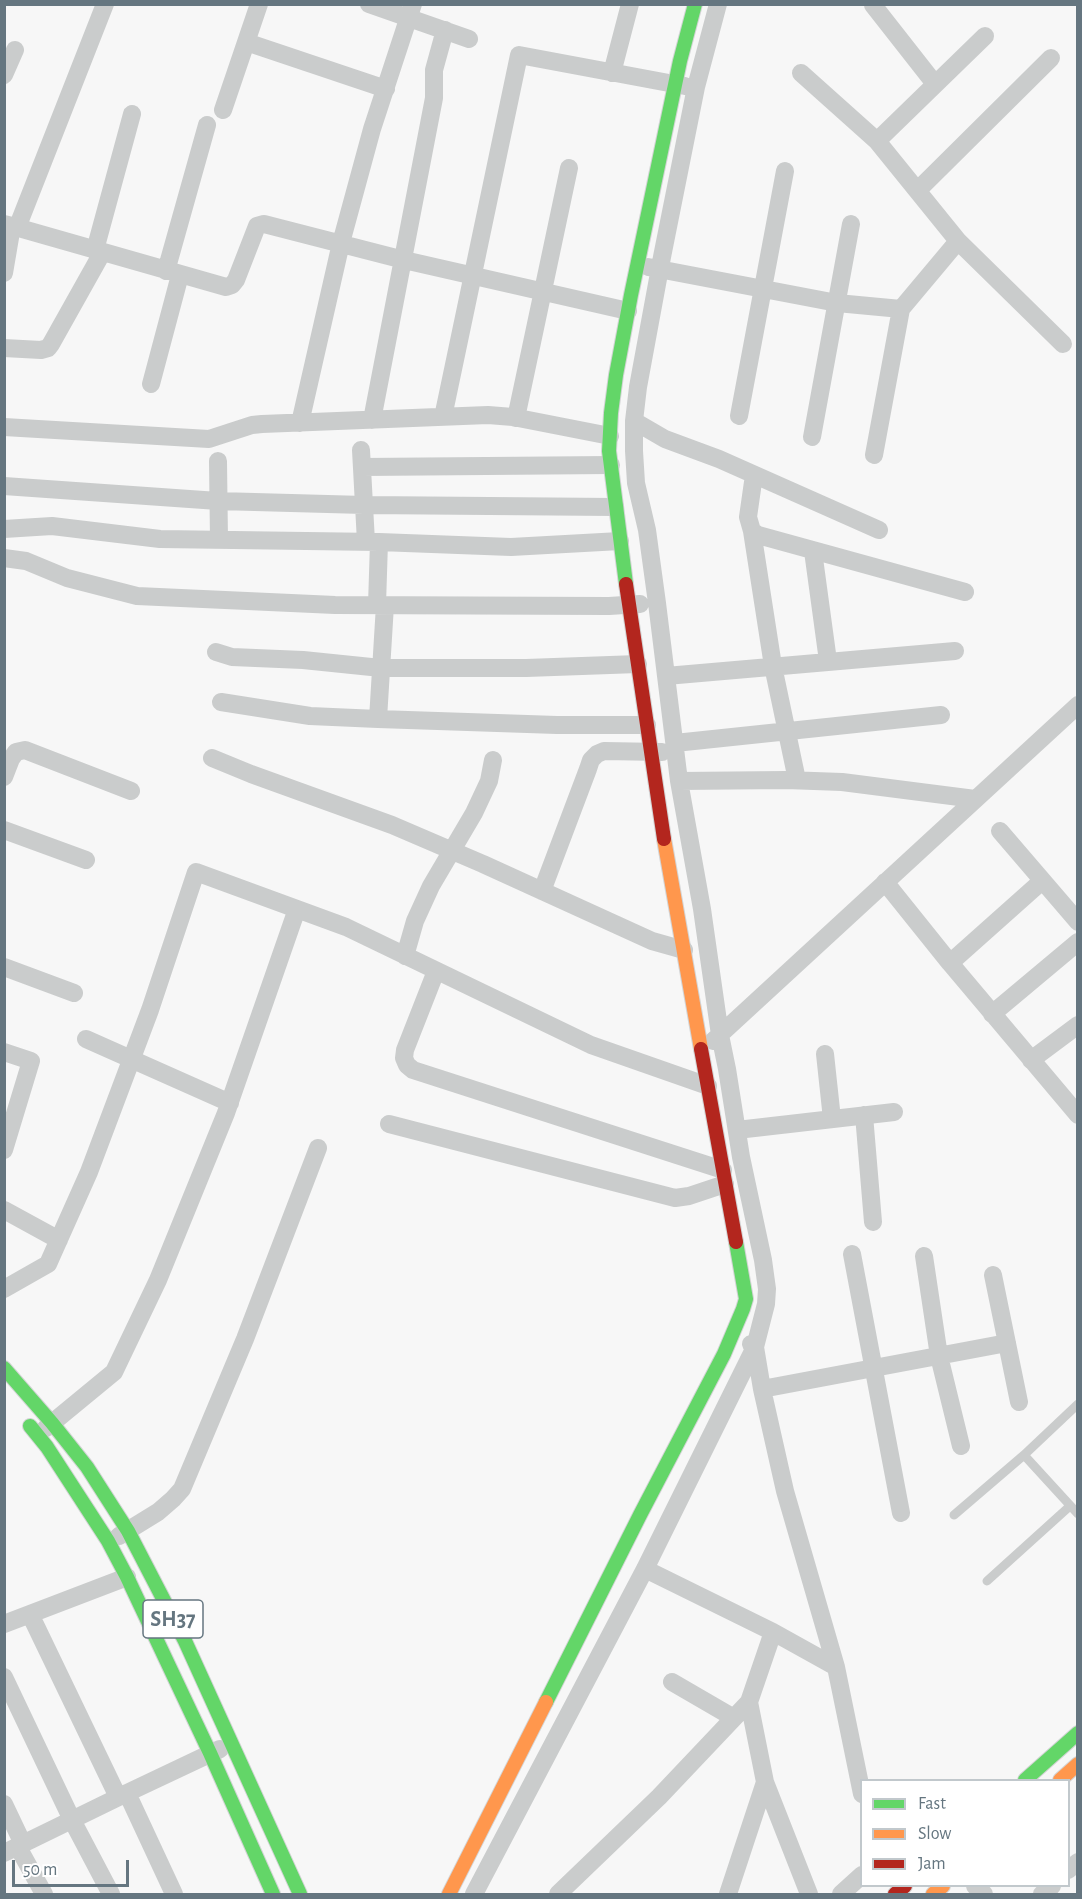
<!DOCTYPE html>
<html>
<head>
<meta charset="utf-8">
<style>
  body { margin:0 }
  #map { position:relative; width:1082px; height:1899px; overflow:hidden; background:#f7f7f7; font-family:"Alegreya Sans",sans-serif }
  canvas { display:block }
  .frame { position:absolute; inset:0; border:6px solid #657680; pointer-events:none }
  .legend { position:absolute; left:860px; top:1779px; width:210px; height:108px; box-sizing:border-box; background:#fff; border:2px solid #c1c8cc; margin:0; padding:8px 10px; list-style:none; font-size:18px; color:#657680 }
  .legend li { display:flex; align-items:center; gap:12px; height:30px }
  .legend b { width:30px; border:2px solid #c1c8cc }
  .scale { position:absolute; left:12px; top:1860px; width:117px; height:27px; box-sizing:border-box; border:3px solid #657680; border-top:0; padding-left:8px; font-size:18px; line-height:21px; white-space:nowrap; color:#657680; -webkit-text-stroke:4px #fff; paint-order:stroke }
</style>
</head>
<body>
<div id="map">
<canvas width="1082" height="1899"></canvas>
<div class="frame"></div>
<ul class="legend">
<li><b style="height:8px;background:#63d668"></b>Fast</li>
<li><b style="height:8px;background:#ff974d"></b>Slow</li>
<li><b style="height:8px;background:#b3261e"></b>Jam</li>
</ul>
<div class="scale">50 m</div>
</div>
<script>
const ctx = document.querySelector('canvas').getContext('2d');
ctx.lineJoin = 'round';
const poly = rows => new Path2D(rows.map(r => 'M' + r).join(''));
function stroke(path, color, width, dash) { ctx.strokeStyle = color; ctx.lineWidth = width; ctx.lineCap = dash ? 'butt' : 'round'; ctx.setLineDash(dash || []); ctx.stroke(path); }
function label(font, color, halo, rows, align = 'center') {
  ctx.font = font + ' "Alegreya Sans",sans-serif'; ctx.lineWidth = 6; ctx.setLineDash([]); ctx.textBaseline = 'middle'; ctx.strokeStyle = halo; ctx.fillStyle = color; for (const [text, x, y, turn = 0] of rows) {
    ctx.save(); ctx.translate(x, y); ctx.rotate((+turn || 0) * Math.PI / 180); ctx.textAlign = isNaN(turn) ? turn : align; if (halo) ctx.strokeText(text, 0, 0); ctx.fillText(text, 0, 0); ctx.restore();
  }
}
const fast = poly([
  [626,584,609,451,611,413,616,375,631,295,680,61,695,4],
  [4,1368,52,1423,87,1467,128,1531,185,1641,300,1894],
  [30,1426,47,1447,108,1541,127,1577,210,1753,273,1894],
  [546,1702,640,1515,724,1354,743,1309,746,1299,736,1242],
  [1025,1780,1078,1733]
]);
const slow = poly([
  [664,839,701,1049],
  [1060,1780,1078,1764],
  [449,1894,546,1702],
  [933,1894,943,1886]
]);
const jam = poly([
  [626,584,664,839],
  [701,1049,736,1242],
  [895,1894,905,1886]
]);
stroke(fast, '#d3d4d5', 16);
stroke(slow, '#d3d4d5', 16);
stroke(jam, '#d3d4d5', 16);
stroke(poly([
  [1024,1455,1078,1514],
  [954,1515,1024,1455,1078,1404],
  [987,1581,1070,1506]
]), '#cacccc', 9);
stroke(poly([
  [369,4,469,39],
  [873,5,935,84],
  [246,42,386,89],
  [612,73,630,4],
  [801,73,877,141,958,241,1063,344],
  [4,75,15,50],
  [223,110,259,4],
  [877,141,985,36],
  [918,190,1051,58],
  [4,224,12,226,4,273],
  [12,226,226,287,232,285,236,280,257,226,264,224,404,260,628,311],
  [17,228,105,4],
  [95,250,132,114],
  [648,267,837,303,901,309,874,455],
  [166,271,207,125],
  [901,309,958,241],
  [4,348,41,350,48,348,51,344,102,253],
  [151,384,180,275],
  [739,416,785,171],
  [443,417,519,55,685,86],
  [516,418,569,168],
  [372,420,434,98,434,70,445,30],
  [634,421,665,439,719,459,879,530],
  [300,423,341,243,372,129,413,4],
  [4,427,209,439,252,425,262,424,488,415,513,417,610,436],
  [812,437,851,224],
  [361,450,366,542],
  [218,461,219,540],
  [362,467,611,465],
  [754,475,748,517,752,531,758,535,965,592],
  [4,486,218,501,364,505,615,507],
  [4,529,52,526,160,539,379,542,511,547,620,541],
  [752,531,773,666,797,780],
  [813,551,828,661],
  [4,558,26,561,67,578,137,596,335,605,609,606,640,604],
  [377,605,379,542],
  [216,652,232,657,303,660,381,668,526,668,638,664],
  [666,676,955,651],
  [221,702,310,716,378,719,557,725,647,725],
  [378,719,385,605],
  [675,743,941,715],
  [212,758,251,774,392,825,483,864,652,941,684,950],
  [4,777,11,759,16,752,25,750,131,791],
  [679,781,786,780,842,782,975,799],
  [4,830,86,860],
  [1000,831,1078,922],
  [885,882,950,963,1078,1115],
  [542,891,588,769,591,760,597,754,604,751,662,752],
  [405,956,415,921,431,886,474,813,489,781,493,760],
  [950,963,1042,881],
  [4,967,74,993],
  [436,971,405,1050,404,1058,407,1065,413,1070,723,1170],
  [992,1014,1078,942],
  [86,1039,230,1103],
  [713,1041,1078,705],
  [4,1052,31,1061,4,1150],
  [825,1054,832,1119],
  [1031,1060,1078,1025],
  [864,1115,873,1222],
  [389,1124,675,1198,689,1196,725,1184],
  [737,1130,894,1112],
  [4,1210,59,1240],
  [852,1254,901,1513],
  [924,1256,939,1356,961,1446],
  [993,1275,1019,1402],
  [4,1289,48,1264,89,1172,150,1010,196,872,346,927,591,1045,708,1086],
  [751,1344,755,1347,762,1389,785,1491,836,1667,862,1794],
  [762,1389,1007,1343],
  [46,1428,114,1372,158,1280,226,1113,297,909],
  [119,1536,158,1512,173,1499,182,1489,245,1339,318,1148],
  [645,1569,773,1632,836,1667],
  [30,1614,118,1797],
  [4,1624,127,1577],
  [4,1677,72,1820,111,1894],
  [672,1682,734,1718],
  [765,1782,809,1894],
  [127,1793,174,1894],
  [4,1804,23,1844],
  [18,1847,44,1894],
  [4,1853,127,1793,220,1749],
  [1068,1870,1078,1862],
  [975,1886,984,1894],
  [474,1894,645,1569,755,1347,766,1304,767,1289,763,1260,741,1157,727,1069,720,1035,702,909,679,781,657,603,647,530,636,483,634,451,634,421,638,387,662,257,696,87,718,4],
  [558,1894,659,1797,749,1702,773,1632],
  [728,1894,765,1782,749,1702],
  [841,1894,862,1875],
  [1042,1894,1052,1886]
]), '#cacccc', 18);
stroke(fast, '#63d668', 14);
stroke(slow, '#ff974d', 14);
stroke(jam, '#b3261e', 14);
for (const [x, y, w] of [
  [173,1619,60]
]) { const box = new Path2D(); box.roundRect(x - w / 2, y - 19, w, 38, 4.5); ctx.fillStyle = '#fff'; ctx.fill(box); stroke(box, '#657680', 1.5); }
label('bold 22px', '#657680', null, [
  ["SH37",173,1619]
]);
</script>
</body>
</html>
